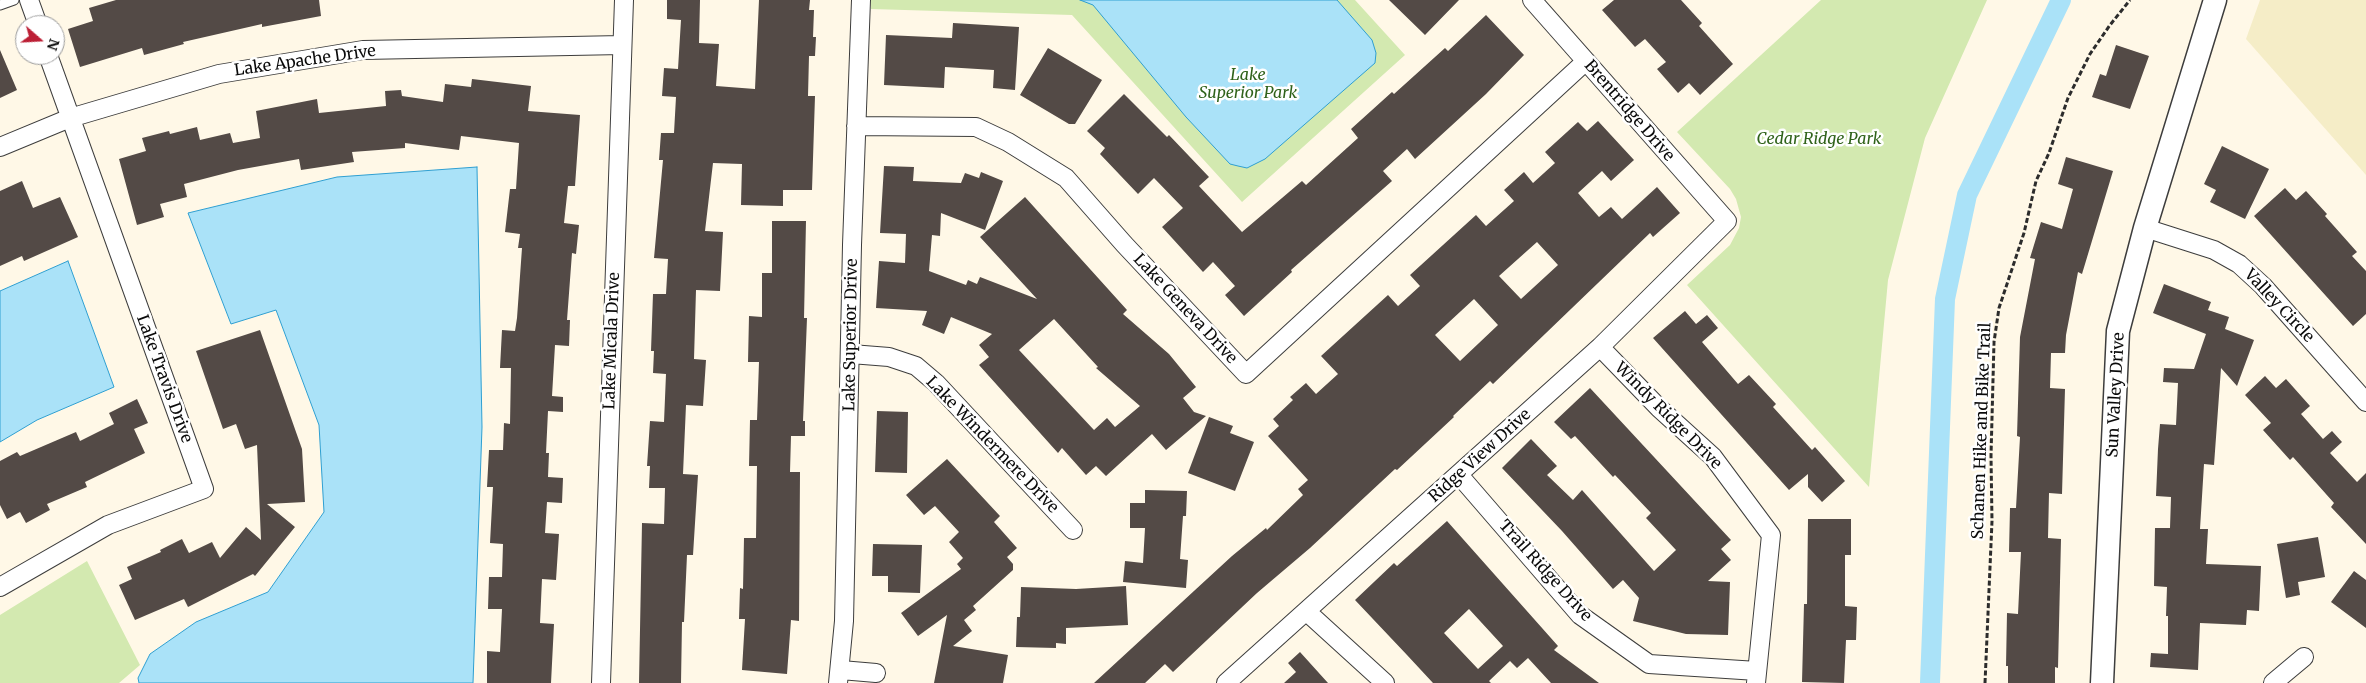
<!DOCTYPE html>
<html>
<head>
<meta charset="utf-8">
<style>
  body { margin:0 }
  #map { position:relative; width:2366px; height:683px; overflow:hidden; background:#fff8e7; font-family:Merriweather,serif }
  canvas { display:block }
  .north { position:absolute; left:15px; top:15px; width:50px; height:50px; box-sizing:border-box; background:#fff; border:1px solid #9d9d9d; border-radius:50%; rotate:109deg; font-size:14px; font-weight:700; line-height:20px; text-align:center; color:#0a0a0a }
  .north::after { content:''; display:block; margin:auto; width:18px; height:22px; background:#bc1f35; clip-path:polygon(50% 0,100% 100%,50% 72%,0 100%) }
</style>
</head>
<body>
<div id="map">
<canvas width="2366" height="683"></canvas>
<div class="north">N</div>
</div>
<script>
const ctx = document.querySelector('canvas').getContext('2d');
ctx.lineJoin = 'round';
function fillPath(path, color) { ctx.fillStyle = color; ctx.fill(path, 'evenodd'); }
const poly = rows => new Path2D(rows.map(r => 'M' + r).join(''));
function stroke(path, color, width, dash) { ctx.strokeStyle = color; ctx.lineWidth = width; ctx.lineCap = dash ? 'butt' : 'round'; ctx.setLineDash(dash || []); ctx.stroke(path); }
function label(font, color, halo, rows, align = 'center') {
  ctx.font = font + ' Merriweather,serif'; ctx.lineWidth = 5; ctx.setLineDash([]); ctx.textBaseline = 'middle'; ctx.strokeStyle = halo; ctx.fillStyle = color; for (const [text, x, y, turn = 0] of rows) {
    ctx.save(); ctx.translate(x, y); ctx.rotate((+turn || 0) * Math.PI / 180); ctx.textAlign = isNaN(turn) ? turn : align; if (halo) ctx.strokeText(text, 0, 0); ctx.fillText(text, 0, 0); ctx.restore();
  }
}
fillPath(poly([
  [2260,0,2366,0,2366,175,2246,39]
]), '#f5edc7');
fillPath(poly([
  [871,0,1355,0,1405,55,1242,202,1072,15,871,9],
  [1821,0,1987,0,1925,138,1888,280,1869,487,1687,285,1730,245,1739,228,1741,217,1736,199,1730,189,1677,132],
  [87,561,140,665,119,683,0,683,0,615]
]), '#d3e9b0');
const water = poly([
  [1080,0,1337,0,1372,40,1376,53,1375,63,1265,159,1247,168,1238,166,1230,164,1186,117,1093,5,1080,0],
  [477,167,482,427,473,683,139,683,138,678,150,654,196,622,268,592,324,512,319,425,276,310,231,324,188,213,337,177,477,167],
  [68,261,114,387,37,420,0,442,0,291,68,261]
]);
fillPath(water, '#aae2f8');
stroke(water, '#2f9fd1', 1);
stroke(poly([
  [1930,683,1945,299,1967,195,2061,0]
]), '#aae2f8', 20);
fillPath(poly([
  [116,0,319,0,321,16,262,27,262,24,183,42,184,44,144,55,142,48,80,67,68,29,93,21,89,8],
  [667,0,700,0,699,43,719,44,716,86,755,89,759,0,810,0,809,10,814,10,813,37,816,37,815,56,809,56,808,96,815,96,812,190,783,190,783,206,741,205,742,164,713,163,705,231,723,232,720,291,696,290,694,359,706,360,703,406,686,405,683,474,698,475,693,555,687,555,684,622,682,622,681,683,639,683,642,523,664,524,665,488,649,488,650,466,647,466,650,421,664,422,666,374,653,373,654,351,651,351,653,294,666,294,668,259,654,258,663,160,659,160,661,133,674,133,676,97,662,96,664,68,678,69,681,20,667,19],
  [1389,0,1459,0,1425,35],
  [1614,0,1681,0,1702,23,1699,26,1733,64,1700,95,1689,83,1678,93,1657,69,1666,62,1645,39,1635,47,1602,10],
  [1486,15,1524,55,1486,94,1415,159,1407,149,1383,171,1392,181,1291,270,1292,272,1244,316,1225,295,1235,286,1213,262,1203,272,1162,227,1183,208,1154,178,1138,194,1100,154,1105,148,1087,131,1124,94,1167,137,1169,135,1209,177,1199,186,1242,232,1302,181,1306,185,1358,138,1351,129,1392,92,1394,94,1445,48,1448,51],
  [953,23,1019,27,1015,90,993,88,994,70,945,67,944,88,884,85,886,35,952,38],
  [2116,45,2149,56,2130,109,2092,97,2100,74,2106,76],
  [1048,48,1102,80,1075,124,1069,124,1020,95],
  [0,50,17,90,0,98],
  [472,79,531,86,528,111,580,115,575,186,568,186,564,223,579,225,576,254,572,253,567,320,570,320,569,346,555,345,552,396,563,397,563,412,548,411,546,453,549,453,548,477,563,478,562,503,547,502,545,533,559,534,556,580,542,579,540,623,554,624,551,683,487,683,487,651,500,652,502,609,488,609,489,577,502,577,503,544,490,543,493,487,487,487,489,450,503,450,504,423,510,424,511,368,500,368,502,330,515,331,517,318,522,248,518,248,520,234,505,232,510,189,516,189,519,143,461,136,459,150,405,143,405,148,352,152,354,162,301,170,299,159,238,170,184,184,187,197,160,204,164,217,137,225,119,159,146,151,142,138,169,131,170,134,197,127,200,140,230,133,233,143,260,138,256,111,317,99,319,113,386,106,385,91,401,90,402,96,443,102,445,84,471,87],
  [1598,121,1634,160,1611,181,1602,171,1578,193,1599,217,1611,207,1622,219,1657,187,1680,213,1653,237,1650,233,1493,384,1490,381,1453,416,1454,417,1397,470,1395,469,1310,548,1257,593,1173,672,1165,664,1145,683,1094,683,1232,556,1266,528,1267,530,1303,495,1298,489,1308,480,1268,436,1279,426,1273,419,1293,400,1290,397,1306,383,1316,394,1338,374,1321,356,1388,295,1398,306,1420,286,1410,275,1476,215,1486,226,1514,201,1504,190,1524,172,1533,183,1555,163,1545,152,1578,122,1587,131],
  [1537,242,1558,265,1521,299,1499,276],
  [1474,299,1498,325,1460,361,1435,335],
  [2222,146,2269,169,2245,219,2210,202,2216,190,2204,184],
  [2066,157,2113,171,2082,274,2078,272,2066,335,2065,353,2051,353,2050,388,2065,389,2062,494,2049,493,2048,538,2061,539,2058,668,2055,667,2055,683,2008,683,2008,666,2006,666,2007,613,2018,614,2021,552,2009,552,2010,508,2016,508,2020,437,2017,436,2020,337,2035,259,2030,258,2041,222,2062,229,2073,189,2058,184],
  [884,166,914,167,913,181,961,183,965,173,979,178,981,172,1003,181,985,230,941,213,940,236,932,235,929,271,966,285,968,280,977,284,980,277,1037,299,980,237,1025,197,1127,310,1123,314,1169,354,1196,387,1183,398,1194,412,1206,416,1166,450,1152,434,1106,476,1096,466,1086,475,1062,448,1058,453,979,365,989,357,979,345,992,334,951,317,944,334,922,325,927,311,876,308,879,261,905,263,906,234,880,233],
  [1054,319,1098,367,1096,368,1140,406,1115,427,1107,418,1094,430,1019,350],
  [22,181,33,208,60,197,78,237,24,261,22,256,0,266,0,191],
  [2285,188,2296,200,2306,191,2327,214,2325,216,2357,252,2352,256,2366,271,2366,314,2353,326,2254,216],
  [772,221,806,221,804,318,807,318,803,421,805,421,805,436,791,436,790,472,800,472,799,621,791,620,787,674,742,670,745,619,739,619,740,588,743,589,744,538,756,538,757,466,749,466,750,420,757,420,759,362,748,362,749,316,762,317,762,273,772,273],
  [2164,284,2211,302,2208,310,2229,317,2225,329,2254,340,2237,386,2221,368,2214,465,2204,464,2200,529,2208,529,2206,564,2261,566,2259,611,2247,610,2246,625,2200,623,2198,670,2150,667,2151,653,2168,654,2168,616,2166,616,2167,587,2154,586,2155,528,2170,528,2171,497,2156,496,2158,449,2160,424,2176,425,2178,383,2163,382,2164,368,2194,369,2206,334,2153,313],
  [1685,311,1696,324,1707,315,1718,328,1702,342,1738,384,1749,375,1776,404,1773,407,1812,450,1815,447,1845,481,1822,502,1808,487,1808,474,1789,490,1653,338],
  [260,330,302,449,305,502,267,504,295,527,255,576,253,574,188,607,184,599,135,620,119,585,132,579,127,567,161,552,160,550,182,539,189,553,212,542,220,558,246,527,261,540,257,445,245,449,236,424,223,429,196,351],
  [2265,376,2276,388,2286,379,2310,406,2301,414,2323,439,2332,431,2342,442,2330,453,2357,482,2366,473,2366,544,2331,507,2334,503,2293,457,2290,460,2263,430,2271,423,2245,395],
  [1590,388,1731,540,1721,549,1731,560,1708,581,1730,582,1728,635,1686,634,1633,621,1639,598,1623,580,1613,589,1562,531,1502,468,1531,439,1557,466,1547,475,1573,500,1582,490,1654,571,1676,550,1646,518,1651,513,1615,475,1613,477,1575,436,1571,439,1554,422],
  [137,399,148,423,134,429,145,453,85,482,87,487,47,504,50,510,26,523,20,512,7,519,0,505,0,461,17,452,20,456,76,432,80,441,114,424,109,413],
  [877,411,908,412,907,473,875,472],
  [1209,417,1233,426,1230,433,1254,442,1235,491,1188,473],
  [947,459,1000,516,994,522,1017,548,1007,557,1013,564,1013,570,973,606,976,610,964,620,972,631,953,646,1008,655,1003,683,934,683,947,615,918,636,901,613,961,569,957,564,963,558,949,542,959,532,935,506,924,515,906,495],
  [1145,490,1187,491,1186,516,1183,516,1180,559,1188,560,1186,588,1123,582,1125,561,1143,563,1145,528,1130,528,1130,503,1145,503],
  [1808,519,1851,519,1851,555,1845,555,1845,606,1857,607,1856,640,1846,640,1844,683,1802,682,1804,604,1807,604],
  [1447,521,1558,646,1554,650,1599,683,1551,683,1528,658,1517,668,1510,661,1489,681,1491,683,1433,683,1407,655,1355,600,1394,563,1397,566],
  [1469,609,1503,646,1478,669,1444,633],
  [2318,537,2325,577,2298,582,2300,595,2286,598,2277,544],
  [873,544,922,545,920,593,888,592,888,576,872,576],
  [2354,571,2366,580,2366,628,2331,602],
  [1126,586,1128,625,1066,628,1066,644,1056,643,1056,648,1016,647,1017,617,1020,617,1021,587,1076,589],
  [1300,652,1328,683,1284,683,1296,672,1288,663]
]), '#534a46');
const service = poly([
  [0,5,14,0]
]);
const minor = poly([
  [29,0,38,25],
  [856,126,976,127,1008,142,1066,178,1124,244,1246,374,1586,61],
  [0,147,70,118,219,74,363,50,622,45],
  [2145,228,2214,250,2239,264,2263,286,2366,402],
  [1600,347,1659,408,1713,457,1771,535,1756,683],
  [851,354,889,357,916,366,936,383,1073,530],
  [1459,475,1580,615,1649,664,1757,671],
  [0,587,108,525,204,489,48,55],
  [1306,611,1385,683],
  [841,670,876,673],
  [601,683,624,0],
  [838,683,844,621,852,245,861,0],
  [1226,683,1600,347,1727,221,1532,0],
  [2273,683,2304,657]
]);
const tertiary = poly([
  [2102,683,2118,331,2145,228,2215,0]
]);
stroke(service, '#3d3d3d', 11);
stroke(minor, '#3d3d3d', 20);
stroke(tertiary, '#3d3d3d', 25);
stroke(poly([
  [1985,683,1992,521,1991,456,1994,342,1999,308,2024,233,2036,181,2049,153,2068,98,2090,54,2110,25,2130,0]
]), '#2c2c2c', 3, [5, 2.5]);
stroke(service, '#fff', 9);
stroke(minor, '#fff', 18);
stroke(tertiary, '#fff', 22);
label('16px', '#0a0a0a', '#fff', [
  ["Lake Apache Drive",305,61,-8],
  ["Brentridge Drive",1629,111,49],
  ["Valley Circle",2279,306,47],
  ["Lake Geneva Drive",1185,309,47],
  ["Lake Superior Drive",851,335,-89],
  ["Lake Micala Drive",612,341,-88],
  ["Lake Travis Drive",164,379,70],
  ["Sun Valley Drive",2116,395,-87],
  ["Windy Ridge Drive",1668,416,45],
  ["Schanen Hike and Bike Trail",1982,431,-88],
  ["Lake Windermere Drive",992,445,46],
  ["Ridge View Drive",1480,456,-42],
  ["Trail Ridge Drive",1545,571,48]
]);
label('italic 16px', '#2f621a', '#fff', [
  ["Lake",1248,75],
  ["Superior Park",1248,93],
  ["Cedar Ridge Park",1819,139]
]);
</script>
</body>
</html>
